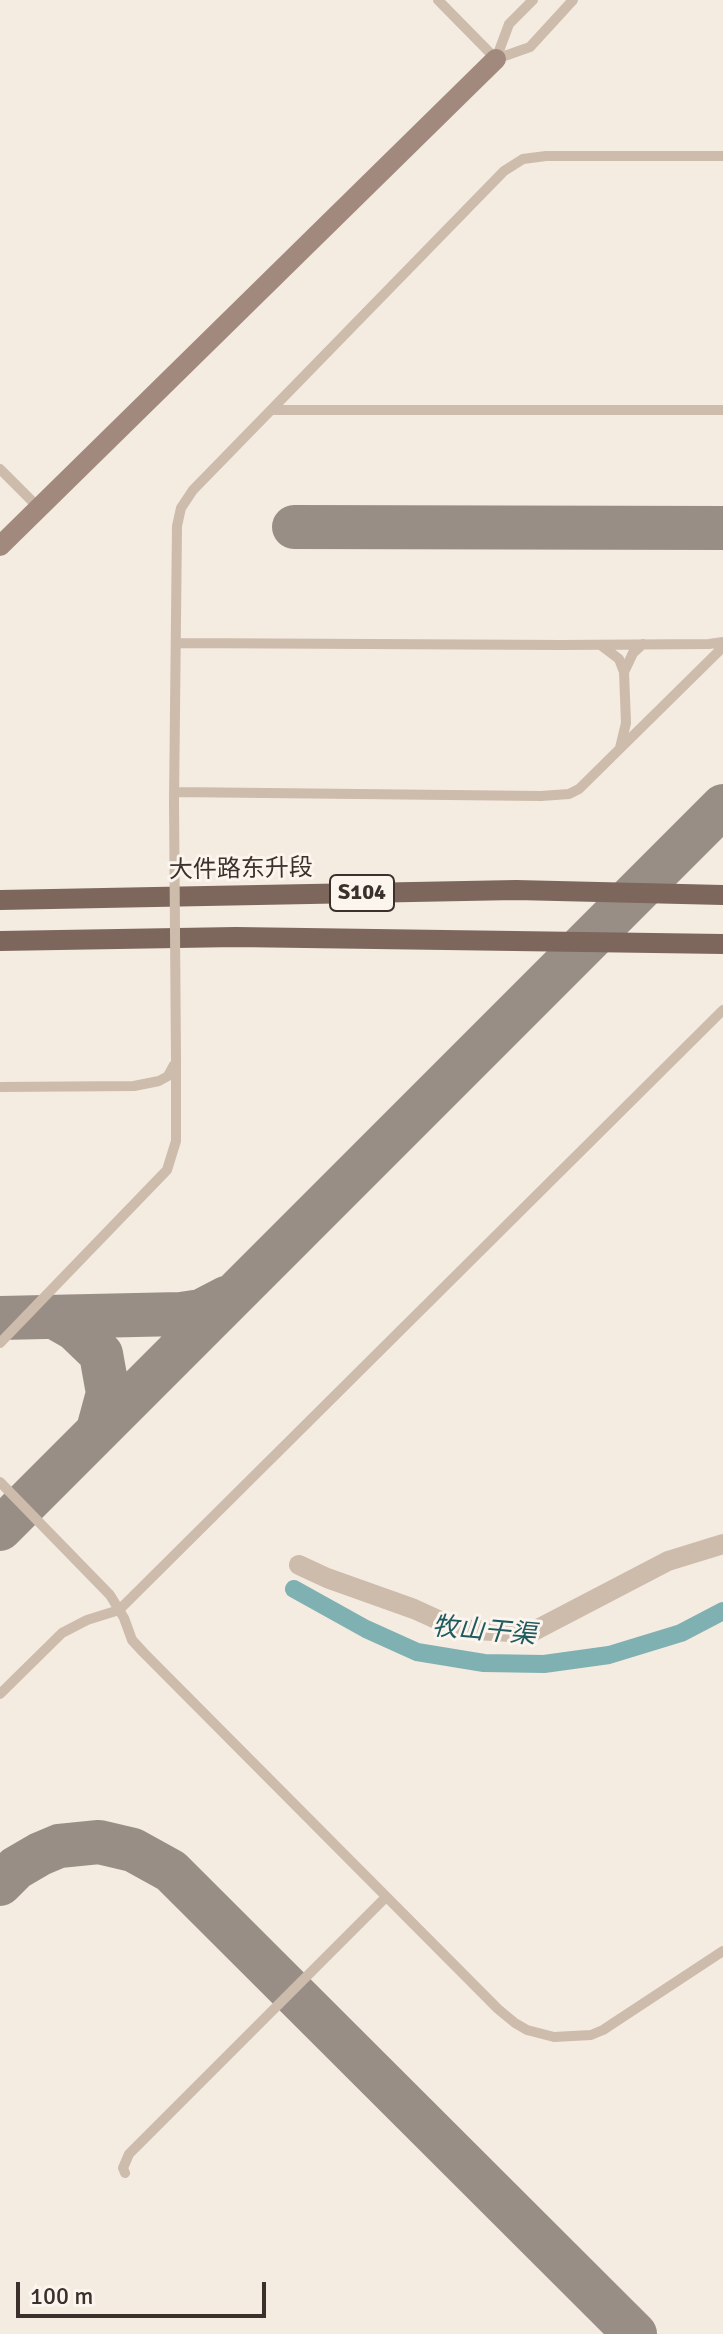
<!DOCTYPE html>
<html>
<head>
<meta charset="utf-8">
<style>
  body { margin:0 }
  #map { position:relative; width:723px; height:2334px; overflow:hidden; background:#f4ebe1; font-family:Signika,sans-serif }
  canvas { display:block }
  .scale { position:absolute; left:16px; top:2282px; width:250px; height:36px; box-sizing:border-box; border:4px solid #3b302b; border-top:0; padding-left:10px; font-size:24px; line-height:28px; white-space:nowrap; color:#3b302b; -webkit-text-stroke:6px #fbf5ee; paint-order:stroke }
</style>
</head>
<body>
<div id="map">
<canvas width="723" height="2334"></canvas>
<div class="scale">100 m</div>
</div>
<script>
const ctx = document.querySelector('canvas').getContext('2d');
ctx.lineJoin = 'round';
const poly = rows => new Path2D(rows.map(r => 'M' + r).join(''));
function stroke(path, color, width, dash) { ctx.strokeStyle = color; ctx.lineWidth = width; ctx.lineCap = dash ? 'butt' : 'round'; ctx.setLineDash(dash || []); ctx.stroke(path); }
function label(font, color, halo, rows, align = 'center') {
  ctx.font = font + ' Signika,"Noto Sans SC",sans-serif'; ctx.lineWidth = 6; ctx.setLineDash([]); ctx.textBaseline = 'middle'; ctx.strokeStyle = halo; ctx.fillStyle = color; for (const [text, x, y, turn = 0] of rows) {
    ctx.save(); ctx.translate(x, y); ctx.rotate((+turn || 0) * Math.PI / 180); ctx.textAlign = isNaN(turn) ? turn : align; if (halo) ctx.strokeText(text, 0, 0); ctx.fillText(text, 0, 0); ctx.restore();
  }
}
stroke(poly([
  [294,1589,366,1629,417,1652,484,1663,544,1664,609,1655,681,1633,723,1611]
]), '#7fb0b2', 18);
stroke(poly([
  [294,527,723,528],
  [54,1317,75,1329,101,1354,108,1393,98,1430],
  [0,1318,181,1314,201,1311,226,1298],
  [0,1529,723,806],
  [0,1884,16,1868,40,1854,59,1846,99,1842,133,1850,171,1871,635,2334]
]), '#988e86', 44);
stroke(poly([
  [438,0,496,59],
  [496,59,530,47,573,0],
  [496,59,509,24,533,0],
  [271,410,723,410],
  [0,469,40,509],
  [176,643,561,645,709,644,723,642],
  [602,646,619,659,624,672,626,723,620,748],
  [624,672,633,653,643,644],
  [174,792,541,796,569,794,579,789,723,647],
  [174,802,177,526,181,508,193,490,504,171,523,159,546,156,723,156],
  [0,1087,134,1086,159,1081,168,1076,174,1065],
  [0,1343,167,1170,176,1141,176,1060],
  [0,1482,110,1595,124,1618,132,1640,143,1652,498,2009,515,2023,527,2030,554,2037,591,2035,603,2030,723,1951],
  [0,1694,62,1633,87,1620,119,1610,723,1010],
  [125,2173,123,2168,129,2154,386,1897]
]), '#cdbbac', 10);
stroke(poly([
  [299,1565,327,1578,414,1609,458,1629,530,1633,668,1561,723,1544]
]), '#cdbbac', 20);
stroke(poly([
  [0,546,496,59]
]), '#a18a7d', 20);
stroke(poly([
  [0,900,516,890,723,895],
  [0,941,236,937,723,944]
]), '#7d675c', 20);
stroke(poly([
  [174,802,176,1060]
]), '#cdbbac', 10);
for (const [x, y, w] of [
  [362,893,64]
]) { const box = new Path2D(); box.roundRect(x - w / 2, y - 18, w, 36, 6); ctx.fillStyle = '#fbf5ee'; ctx.fill(box); stroke(box, '#3b302b', 2); }
label('bold 22px', '#3b302b', null, [
  ["S104",362,893]
]);
label('24px', '#3b302b', '#fbf5ee', [
  ["大件路东升段",241,870,-1]
]);
label('italic 26px', '#1f5a5e', '#fbf5ee', [
  ["牧山干渠",484,1632,5]
]);
</script>
</body>
</html>
